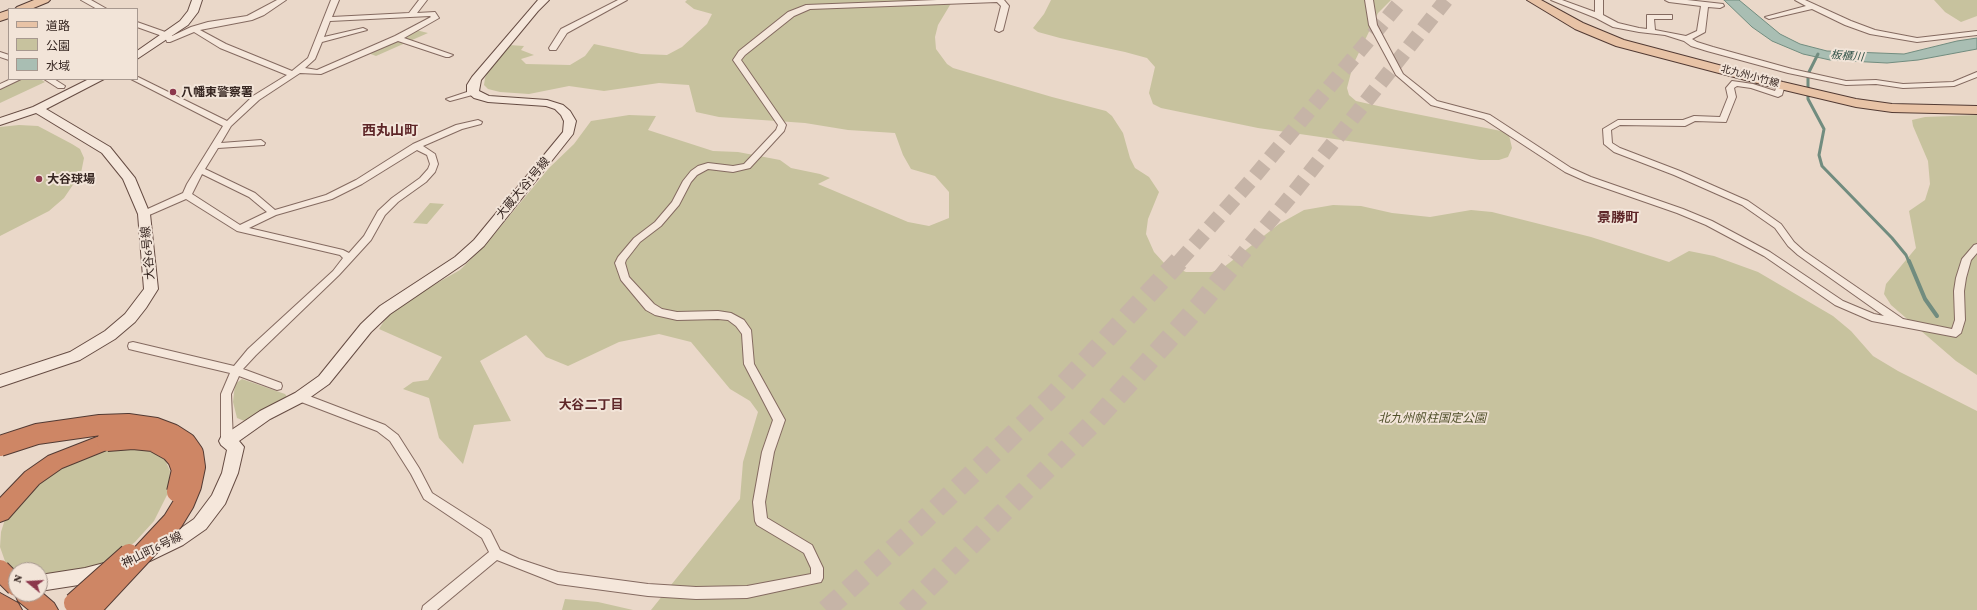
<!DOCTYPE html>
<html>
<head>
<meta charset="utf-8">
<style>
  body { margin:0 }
  #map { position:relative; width:1977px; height:610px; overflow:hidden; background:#ead8c9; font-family:"Crimson Pro","Noto Sans JP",serif }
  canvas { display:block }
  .legend { position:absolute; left:8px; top:8px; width:130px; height:72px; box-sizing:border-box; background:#f2e4d8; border:1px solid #a7988f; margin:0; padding:5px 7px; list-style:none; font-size:12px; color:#362621 }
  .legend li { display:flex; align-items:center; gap:8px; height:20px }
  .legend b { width:20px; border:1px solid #a7988f }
  .north { position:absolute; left:8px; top:562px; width:40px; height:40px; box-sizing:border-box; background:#f2e4d8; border:1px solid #a7988f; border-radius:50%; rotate:288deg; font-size:11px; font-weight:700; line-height:16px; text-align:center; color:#362621 }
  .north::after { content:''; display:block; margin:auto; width:14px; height:18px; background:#8c374c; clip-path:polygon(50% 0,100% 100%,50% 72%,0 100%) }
</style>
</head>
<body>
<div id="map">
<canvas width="1977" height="610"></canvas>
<ul class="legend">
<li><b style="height:5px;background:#e8c3a6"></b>道路</li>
<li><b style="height:11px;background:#c7c29e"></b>公園</li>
<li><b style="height:11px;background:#a9beb3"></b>水域</li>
</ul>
<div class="north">N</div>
</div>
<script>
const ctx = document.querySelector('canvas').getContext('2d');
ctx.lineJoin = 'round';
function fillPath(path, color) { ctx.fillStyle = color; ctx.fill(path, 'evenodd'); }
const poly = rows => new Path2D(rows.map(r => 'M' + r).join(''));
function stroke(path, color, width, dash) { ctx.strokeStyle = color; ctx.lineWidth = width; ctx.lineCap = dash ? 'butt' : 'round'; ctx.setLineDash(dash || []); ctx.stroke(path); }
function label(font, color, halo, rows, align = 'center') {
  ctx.font = font + ' "Crimson Pro","Noto Sans JP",serif'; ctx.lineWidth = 4; ctx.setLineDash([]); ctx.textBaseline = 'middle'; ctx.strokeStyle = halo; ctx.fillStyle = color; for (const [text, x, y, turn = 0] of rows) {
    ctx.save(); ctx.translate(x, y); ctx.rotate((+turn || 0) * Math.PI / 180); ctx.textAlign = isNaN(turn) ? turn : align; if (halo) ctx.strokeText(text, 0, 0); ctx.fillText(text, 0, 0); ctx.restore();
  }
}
fillPath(poly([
  [687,0,953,0,938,25,935,37,936,49,947,64,953,68,1052,97,1106,111,1112,116,1123,133,1130,158,1135,168,1149,177,1159,192,1148,219,1146,234,1154,252,1164,263,1186,272,1212,272,1224,267,1279,224,1304,210,1333,205,1361,206,1392,213,1430,217,1471,210,1492,212,1591,237,1669,262,1689,251,1714,256,1758,272,1833,316,1851,331,1873,356,1898,371,1977,411,1977,610,651,610,740,499,743,462,758,412,750,401,730,389,691,342,659,334,619,342,568,366,546,357,526,335,480,361,511,421,474,425,463,464,439,438,429,398,403,389,413,382,428,380,442,357,379,329,389,313,416,295,460,270,488,242,549,168,574,144,591,121,629,115,656,116,648,130,713,151,738,152,780,160,791,168,820,174,830,178,818,184,908,222,929,226,949,218,949,192,935,176,911,169,903,155,895,133,848,130,805,123,719,117,696,112,689,85,659,83,604,91,569,86,529,94,500,92,488,89,484,85,485,78,490,66,509,45,524,46,521,50,534,55,521,59,526,64,570,65,585,56,594,44,641,54,667,55,682,47,707,24,712,14,694,9,685,2],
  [1051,0,1391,0,1378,13,1353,65,1347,88,1349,95,1356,101,1396,110,1506,132,1509,135,1512,148,1508,157,1499,160,1480,160,1258,128,1161,108,1153,104,1149,93,1155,67,1147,58,1125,52,1060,38,1038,32,1033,28,1044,14],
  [1934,0,1977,0,1977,16,1961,22,1945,12],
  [416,30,428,33,376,56,368,53],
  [22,79,40,79,45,82,0,103,0,89],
  [1977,115,1977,375,1956,361,1891,305,1884,294,1886,284,1916,248,1909,211,1925,200,1930,184,1928,161,1913,126,1912,120,1925,117],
  [19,125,38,126,72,144,80,149,84,158,81,173,64,198,49,211,0,236,0,127],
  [430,203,444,204,427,224,413,223],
  [242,379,285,394,288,398,247,422,237,418,233,402,235,384],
  [146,447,163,455,170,471,168,493,154,521,135,542,102,568,40,579,40,570,16,570,16,574,6,564,0,547,1,532,6,516,47,473,90,451],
  [565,599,598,602,633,610,562,610]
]), '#c7c29e');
const water = poly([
  [1724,0,1739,0,1780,34,1800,44,1827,51,1904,54,1957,41,1977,38,1977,49,1918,60,1887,63,1830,60,1803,54,1772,41,1752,27,1724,0]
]);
fillPath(water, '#a9beb3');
stroke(water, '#718c7f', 1);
stroke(poly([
  [1818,54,1808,74,1808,99,1824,129,1819,155,1822,166,1892,238,1906,255,1909,262]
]), '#718c7f', 3);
stroke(poly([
  [1909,261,1925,299,1937,316]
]), '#718c7f', 4);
stroke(poly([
  [1179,262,1254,177,1402,0],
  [1236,262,1295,191,1446,0]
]), '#c6b4a7', 15, [15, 8]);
stroke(poly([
  [826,610,917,527,1052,397,1179,261],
  [906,610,1092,424,1198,307,1236,261]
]), '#c6b4a7', 20, [20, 10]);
const street = poly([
  [81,0,91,0,107,9,97,9,81,0],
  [277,0,286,0,264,15,252,20,200,30,226,44,292,71,308,58,331,0,339,0,332,17,409,13,419,0,427,0,417,13,435,12,439,18,404,38,453,55,449,57,446,57,398,41,321,74,300,73,259,100,231,126,221,143,261,140,265,143,264,145,218,148,205,169,255,193,275,210,326,195,356,180,413,144,456,125,478,120,482,122,481,124,462,129,423,146,435,154,438,164,435,172,426,182,398,202,385,215,371,240,339,275,256,355,243,369,281,383,282,386,281,389,277,390,239,376,231,394,233,441,231,444,227,445,223,444,221,441,221,394,230,373,133,350,129,349,128,346,129,343,133,342,234,366,248,349,333,271,343,258,340,255,237,231,186,199,147,216,141,216,139,214,141,212,183,193,187,184,223,126,131,79,137,79,138,77,227,121,253,96,287,75,220,48,194,32,170,42,167,42,165,37,137,27,137,22,171,34,172,36,191,27,208,22,247,16,277,0],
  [430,16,431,17,395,36,317,70,305,68,315,59,322,42,367,30,363,28,324,37,330,21,430,16],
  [417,150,427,155,430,164,428,169,420,178,392,198,378,211,364,236,349,253,343,250,249,228,276,215,332,199,362,184,417,150],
  [202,174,249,197,267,212,240,225,192,194,202,174],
  [618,0,627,0,567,33,556,50,550,50,549,48,561,29,618,0],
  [937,0,1004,0,1009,6,1003,30,999,32,995,30,1001,6,997,2,810,9,794,16,745,55,741,60,786,125,784,131,750,168,733,172,708,169,697,175,691,182,679,205,661,226,640,242,626,260,625,263,629,277,654,304,662,309,677,312,718,311,731,313,744,320,751,330,754,364,785,420,774,452,765,502,767,518,812,545,823,568,823,578,821,582,747,598,696,599,648,596,558,584,497,560,437,610,422,610,423,606,489,552,482,538,424,499,411,474,390,441,377,431,296,400,295,397,296,394,304,394,385,425,398,435,419,468,432,493,490,530,500,550,519,559,558,572,648,584,696,587,747,586,811,574,811,568,804,553,757,525,755,521,753,502,762,452,773,420,744,364,742,334,736,326,728,320,718,319,677,320,655,315,646,310,621,280,615,263,618,257,634,238,655,222,672,202,683,181,691,171,698,166,708,163,733,166,744,164,776,130,778,125,733,60,739,51,788,12,806,5,937,0],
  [1365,0,1373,0,1377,25,1403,74,1437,101,1490,115,1571,168,1591,177,1683,209,1712,221,1770,252,1843,301,1874,314,1884,316,1798,255,1788,246,1775,228,1742,205,1674,175,1614,152,1604,144,1603,129,1618,120,1683,120,1694,116,1720,117,1728,97,1726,88,1732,81,1753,84,1775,91,1778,83,1784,83,1785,85,1782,95,1778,97,1751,88,1737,86,1734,88,1736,97,1726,122,1695,121,1685,126,1620,125,1611,130,1612,143,1620,148,1680,171,1748,201,1781,224,1794,242,1804,251,1903,319,1952,329,1955,320,1954,291,1956,278,1962,259,1974,245,1977,244,1977,253,1971,260,1966,278,1964,291,1965,320,1961,333,1956,337,1872,321,1835,305,1764,256,1706,225,1677,213,1585,181,1565,172,1484,119,1431,105,1396,75,1369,25,1365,0],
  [1551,0,1562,0,1595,12,1595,0,1603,0,1603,15,1618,23,1639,28,1647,29,1647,15,1672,15,1672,19,1654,19,1655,30,1686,36,1697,31,1701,6,1669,2,1665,0,1687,0,1723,4,1724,6,1720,8,1708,7,1705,32,1692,39,1697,42,1713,47,1792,69,1846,81,1876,80,1903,84,1953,82,1977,72,1977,77,1954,86,1903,88,1876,84,1846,85,1788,73,1707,51,1691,46,1684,41,1665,35,1639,32,1613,27,1596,18,1551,0],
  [1795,0,1805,0,1851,21,1875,30,1917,38,1977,31,1977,35,1917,42,1870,34,1845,25,1812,9,1769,19,1765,17,1806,6,1795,0],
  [0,52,9,55,9,60,0,57,0,52],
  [11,79,21,79,0,89,0,84,11,79],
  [44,79,54,79,65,86,64,88,58,88,44,79],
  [473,90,476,90,476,94,450,101,446,99,473,90]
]);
const secondary = poly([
  [192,0,202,0,198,12,188,25,137,59,137,51,180,21,188,11,192,0],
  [538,0,549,0,538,11,481,80,479,91,489,96,547,100,563,105,570,111,576,121,573,134,484,246,465,263,390,314,371,332,329,384,305,401,270,419,239,441,244,447,238,473,225,504,206,529,183,545,150,561,144,563,138,561,135,556,138,551,171,535,194,519,212,495,222,473,227,450,221,445,219,441,221,437,260,411,295,393,319,376,361,324,380,306,455,257,474,240,563,132,564,121,561,115,555,109,546,106,488,102,474,98,467,92,467,85,472,77,538,0],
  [89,79,104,79,46,109,110,147,135,178,150,214,158,289,146,308,135,322,115,339,80,360,0,387,0,375,70,352,105,331,125,314,144,289,138,214,123,179,102,153,36,113,0,125,0,118,33,107,89,79],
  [108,562,114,565,117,570,114,575,85,584,40,591,40,575,85,568,108,562]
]);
const primary = poly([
  [34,0,50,0,48,2,31,9,15,9,17,7,34,0],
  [1527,0,1541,0,1583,23,1624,40,1783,82,1856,99,1892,104,1977,106,1977,114,1892,112,1856,107,1776,88,1616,46,1575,29,1527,0],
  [9,10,9,18,0,21,0,13,9,10]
]);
const highway = poly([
  [107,433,114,435,117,441,114,447,62,468,39,484,8,519,0,522,0,498,25,472,48,456,107,433],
  [16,591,16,594,40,594,40,591,54,603,58,610,29,610,18,601,15,594,16,591],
  [0,593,18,603,22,610,0,610,0,593]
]);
stroke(street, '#846a60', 2);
stroke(secondary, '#664c43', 2);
stroke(primary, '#523a33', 2);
stroke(highway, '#523a33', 2);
fillPath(street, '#f5e7db');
fillPath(secondary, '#f5e7db');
fillPath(primary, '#e8c3a6');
fillPath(highway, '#ce8665');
const highwayBridge = poly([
  [107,441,133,439,153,441,171,451,178,459,182,470,177,492],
  [0,446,37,434,100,425,128,424,156,428,172,434,186,443,193,453,195,467,191,486,184,503,173,521,91,609],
  [0,570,16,586],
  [74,603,129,554]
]);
stroke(highwayBridge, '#523a33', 22, []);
stroke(highwayBridge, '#ce8665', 20);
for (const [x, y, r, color] of [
  [173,92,4,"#8c374c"],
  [39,179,4,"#8c374c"]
]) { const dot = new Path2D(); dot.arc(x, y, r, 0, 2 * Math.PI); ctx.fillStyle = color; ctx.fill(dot); stroke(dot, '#f2e4d8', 1.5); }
label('10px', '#362621', '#f2e4d8', [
  ["北九州小竹線",1750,76,15]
]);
label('italic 11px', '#33544a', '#f2e4d8', [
  ["板櫃川",1847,56,5]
]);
label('bold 12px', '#362621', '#f2e4d8', [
  ["八幡東警察署",181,92],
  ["大谷球場",47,179]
], 'left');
label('12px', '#362621', '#f2e4d8', [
  ["大蔵大谷1号線",523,188,-50],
  ["大谷6号線",148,253,-95],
  ["神山町6号線",152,550,-26]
]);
label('italic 12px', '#50502a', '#f2e4d8', [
  ["北九州帆柱国定公園",1432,418]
]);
label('bold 13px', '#5e2628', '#f2e4d8', [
  ["大谷二丁目",591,405]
]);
label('bold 14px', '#5e2628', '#f2e4d8', [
  ["西丸山町",390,131],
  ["景勝町",1618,218]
]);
</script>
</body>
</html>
